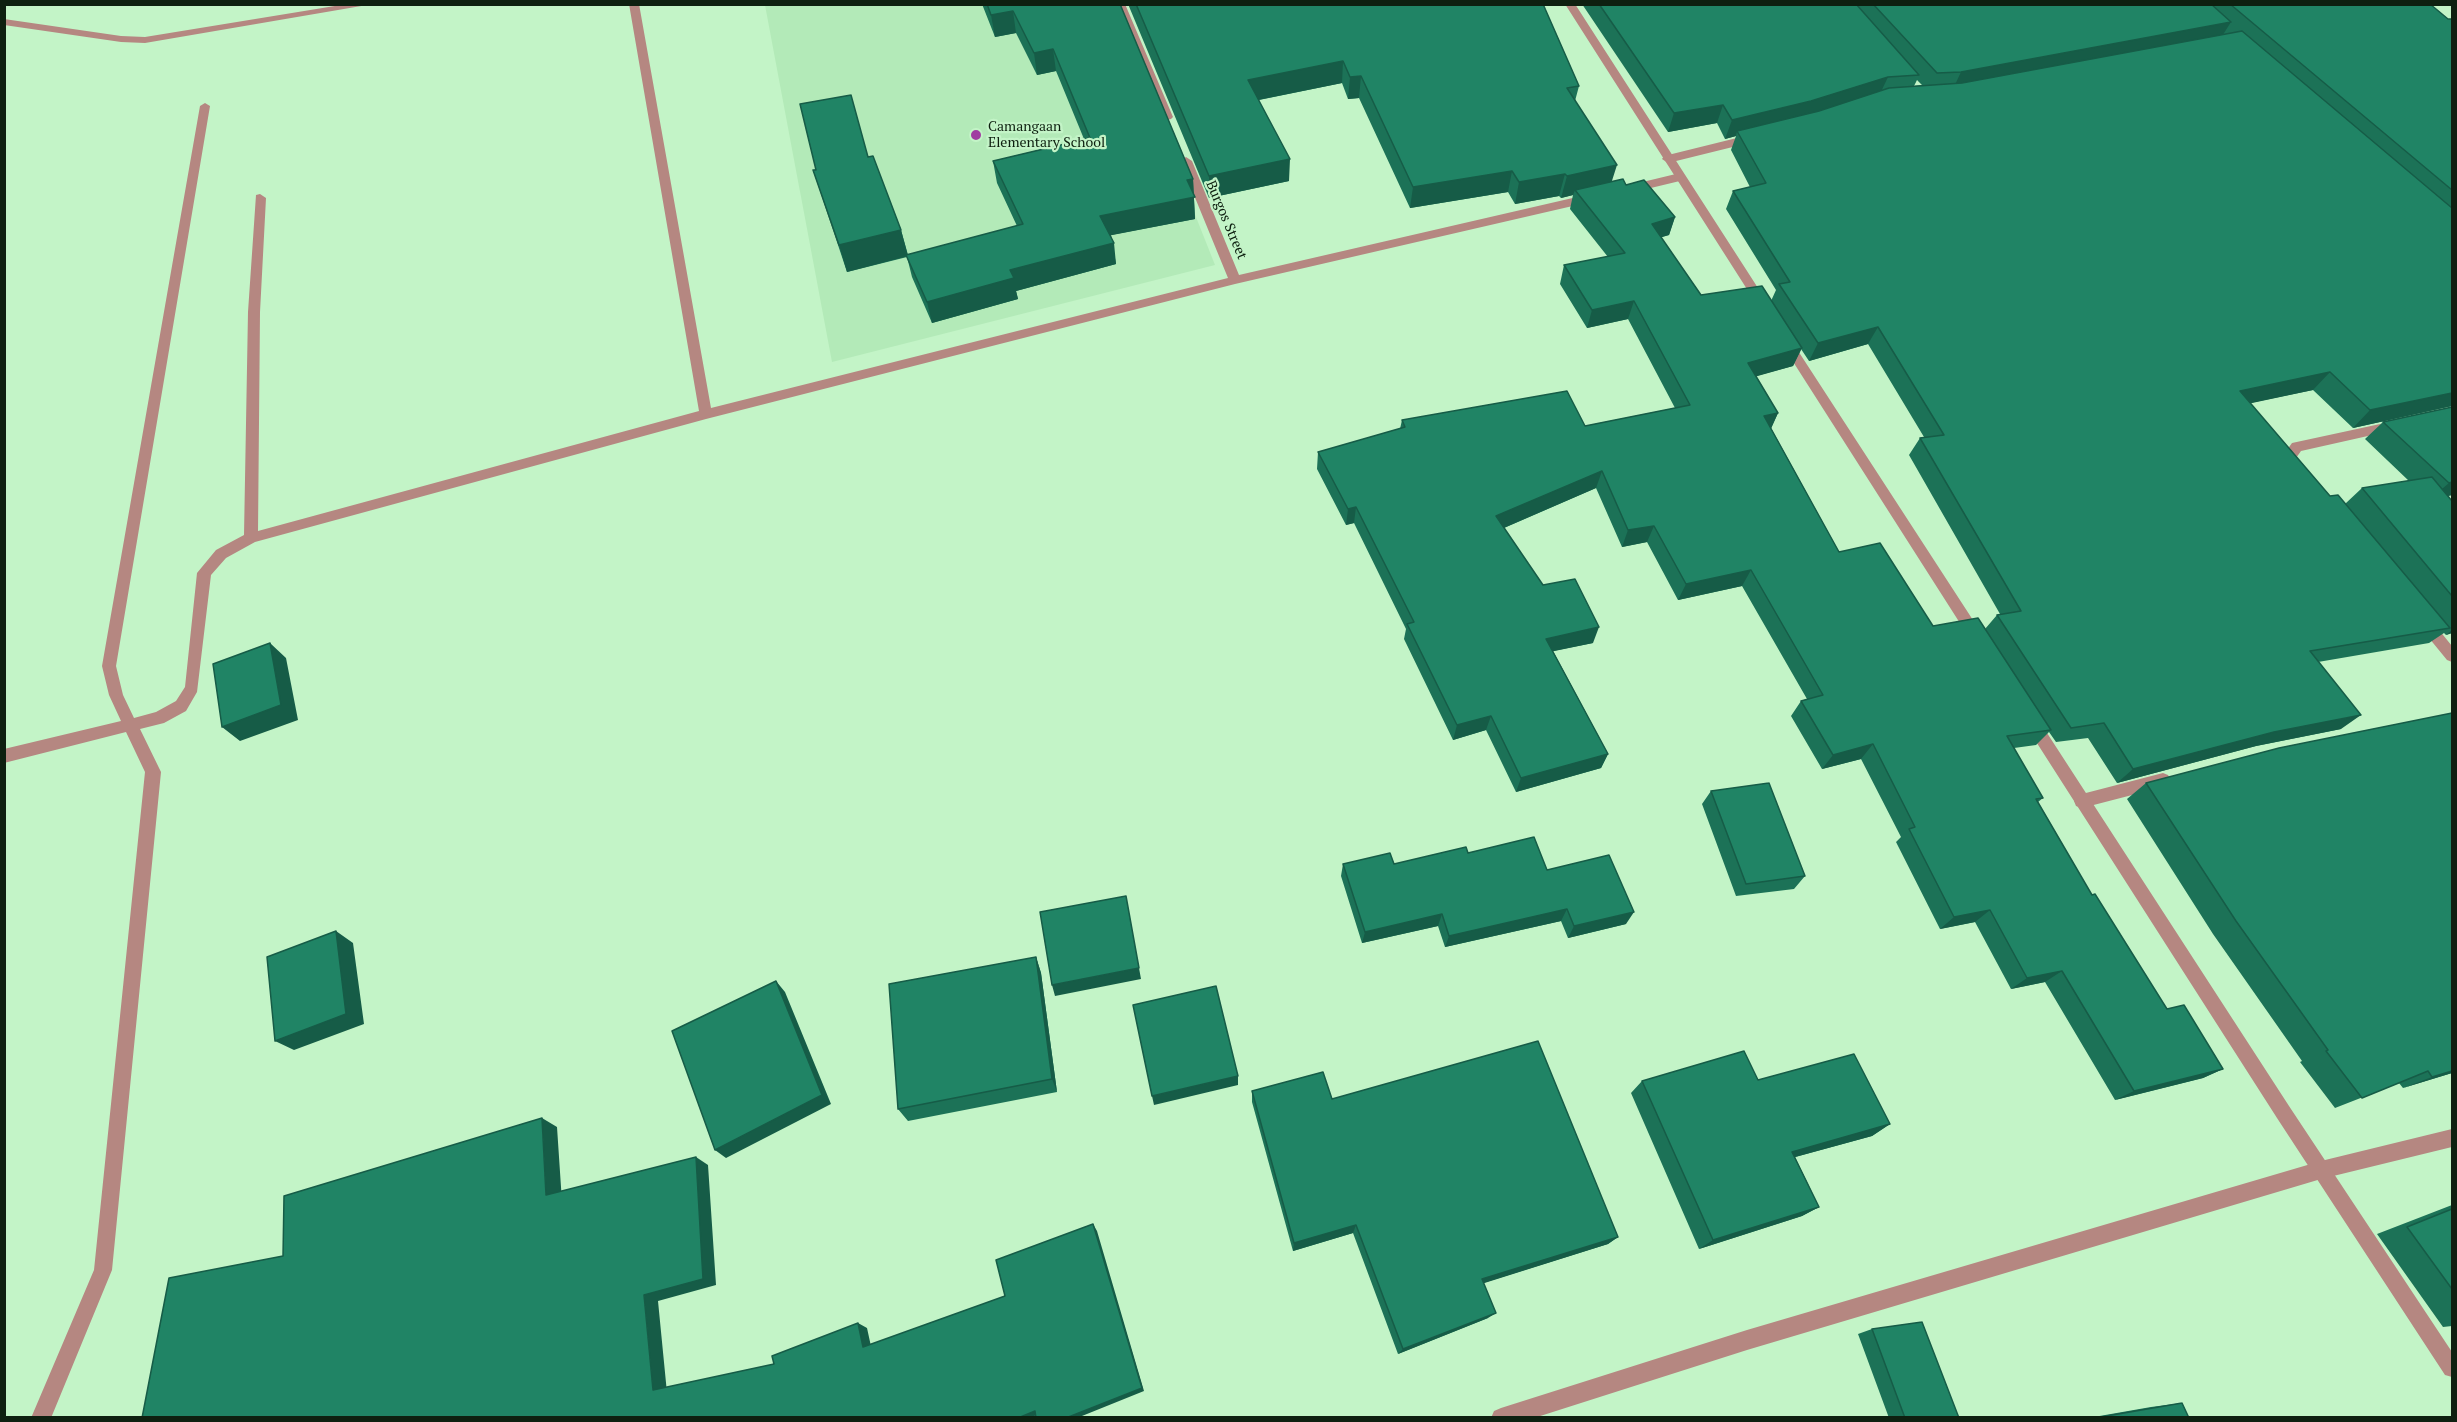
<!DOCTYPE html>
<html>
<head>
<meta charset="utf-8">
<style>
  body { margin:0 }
  #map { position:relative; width:2457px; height:1422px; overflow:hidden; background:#c3f4c7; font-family:"PT Serif",serif }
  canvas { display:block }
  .frame { position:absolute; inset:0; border:6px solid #0e2010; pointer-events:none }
</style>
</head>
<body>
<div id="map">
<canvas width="2457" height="1422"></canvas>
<div class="frame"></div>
</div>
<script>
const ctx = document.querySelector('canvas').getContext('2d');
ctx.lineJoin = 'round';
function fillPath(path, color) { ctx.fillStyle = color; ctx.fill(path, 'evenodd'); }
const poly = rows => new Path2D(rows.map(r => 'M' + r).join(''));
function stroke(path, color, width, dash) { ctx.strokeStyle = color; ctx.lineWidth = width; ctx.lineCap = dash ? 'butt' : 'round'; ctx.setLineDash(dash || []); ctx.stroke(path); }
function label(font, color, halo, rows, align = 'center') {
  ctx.font = font + ' "PT Serif",serif'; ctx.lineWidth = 4.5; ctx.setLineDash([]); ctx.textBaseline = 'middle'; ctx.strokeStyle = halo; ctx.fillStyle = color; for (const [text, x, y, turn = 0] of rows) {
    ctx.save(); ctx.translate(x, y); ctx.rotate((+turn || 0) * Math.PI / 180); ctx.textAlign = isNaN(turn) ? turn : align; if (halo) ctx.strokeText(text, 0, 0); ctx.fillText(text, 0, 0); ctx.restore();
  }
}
fillPath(poly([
  [765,5,1112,5,1215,265,832,362]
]), '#b3eab8');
fillPath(poly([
  [347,4,373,4,145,43,121,42,4,25,4,19,121,36,145,37,347,4],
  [629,4,639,4,711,408,1228,278,1180,161,1186,157,1192,161,1239,275,1590,194,1596,198,1590,202,1235,284,706,419,255,542,226,558,211,575,197,692,186,711,164,723,140,729,161,772,112,1270,51,1418,31,1418,94,1270,145,772,126,732,4,763,4,749,121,721,109,695,102,666,200,106,205,103,210,106,116,666,123,695,134,718,156,712,176,701,185,687,197,573,216,550,244,535,248,312,256,195,260,194,266,198,260,312,258,531,699,411,629,4],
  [1115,4,1125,4,1173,117,1171,119,1167,120,1161,117,1115,4],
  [1753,134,1759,138,1757,141,1668,163,1662,159,1664,156,1753,134],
  [1680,173,1686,177,1684,180,1630,193,1624,189,1626,186,1680,173],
  [2394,421,2401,426,2399,429,2301,451,2296,458,2303,469,2301,473,2291,473,2282,457,2292,443,2394,421],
  [2425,617,2430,619,2452,646,2452,662,2447,660,2420,627,2418,623,2420,619,2425,617],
  [2163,773,2168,775,2171,780,2168,785,2163,787,2082,808,2076,806,2074,801,2076,796,2082,794,2163,773],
  [2452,1129,2452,1147,2321,1179,1747,1350,1534,1418,1491,1418,1494,1411,1501,1408,1747,1330,2321,1161,2452,1129]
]), '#b58781');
fillPath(poly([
  [1565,4,1575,4,1767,302,1769,305,1767,308,1759,308,1565,4],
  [1787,339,1791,340,1982,634,1984,638,1982,642,1972,642,1783,346,1781,343,1783,340,1787,339],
  [2031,715,2036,716,2289,1106,2452,1352,2452,1377,2445,1375,2277,1118,2026,726,2023,721,2026,716,2031,715]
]), '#b58781');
fillPath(poly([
  [982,4,1120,4,1193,179,1195,219,1111,235,1116,264,1016,291,1018,299,932,323,912,277,907,257,847,272,813,170,868,157,901,230,908,255,1017,226,997,183,993,161,1084,139,1056,71,1037,75,1016,33,995,37],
  [1128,4,1543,4,1579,86,1575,101,1612,182,1626,185,1675,217,1669,235,1661,237,1701,295,1771,301,1776,290,1726,209,1733,191,1750,187,1731,150,1736,136,1725,139,1717,123,1668,132,1582,4,2430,4,2448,19,2452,19,2452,406,2353,428,2313,390,2250,403,2330,496,2345,504,2362,488,2409,481,2365,439,2383,422,2452,407,2452,495,2448,496,2452,501,2452,633,2446,635,2444,633,2429,643,2318,662,2341,729,2256,746,2117,783,2088,738,2056,742,2049,732,2036,745,2014,748,2043,798,2038,802,2092,895,2167,1009,2223,1069,2203,1078,2115,1100,2045,982,2011,989,1975,922,1940,929,1896,842,1901,837,1861,759,1822,769,1791,716,1801,701,1807,699,1742,586,1678,600,1647,542,1622,547,1596,488,1504,528,1543,585,1593,643,1553,651,1608,754,1601,768,1516,792,1486,730,1453,740,1404,639,1406,629,1354,523,1346,525,1317,469,1318,452,1400,429,1402,420,1585,426,1675,408,1628,319,1587,328,1560,284,1564,265,1608,257,1570,209,1573,195,1561,198,1559,196,1515,204,1508,192,1410,208,1359,98,1348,99,1342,83,1259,100,1289,181,1209,198],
  [1917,80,1922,85,1914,86],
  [1868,344,1924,437,1920,438,1909,455,2000,614,1997,615,1985,629,1933,626,1839,552,1771,428,1778,413,1756,376,1793,366,1801,349,1809,361],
  [2452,713,2452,1073,2403,1088,2399,1083,2335,1108,2300,1062,2302,1061,2213,934,2127,799,2146,783],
  [1711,791,1805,876,1794,889,1736,896,1702,804],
  [1468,853,1547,870,1626,924,1568,938,1561,921,1445,947,1438,926,1362,943,1341,876,1343,864,1394,864],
  [1036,957,1041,973,1057,1092,908,1121,898,1109],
  [1758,1080,1890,1124,1872,1136,1795,1157,1819,1207,1802,1216,1699,1249,1631,1093,1642,1081],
  [1252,1091,1332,1099,1618,1237,1608,1244,1483,1283,1488,1318,1398,1354,1353,1233,1293,1251,1252,1102],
  [2452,1205,2452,1326,2443,1327,2377,1234],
  [1872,1329,1959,1418,1889,1418,1858,1334],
  [2182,1403,2189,1418,2088,1418,2151,1407]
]), '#1c7257');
fillPath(poly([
  [1013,11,1016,33,995,37,991,15],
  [2231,22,2219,41,1952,91,1961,72],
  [1053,49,1056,71,1037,75,1034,53],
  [1343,61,1342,83,1248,102,1248,80],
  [1361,76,1359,98,1348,99,1350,77],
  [1888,77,1879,96,1737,131,1736,136,1725,139,1732,120],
  [1723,105,1717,123,1668,132,1674,113],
  [1290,159,1289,181,1209,198,1209,176],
  [1617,165,1610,187,1575,190,1573,195,1561,198,1567,176],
  [1512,171,1508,192,1410,208,1413,187],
  [1565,174,1559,196,1515,204,1519,182],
  [1193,179,1195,219,1102,237,1100,216,1187,180],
  [1675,217,1669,235,1646,242,1652,224],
  [901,230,908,256,847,272,839,245],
  [1114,243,1116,264,1016,291,1018,299,932,323,927,302,1010,270],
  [1634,301,1628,319,1587,328,1592,310],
  [1878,327,1868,344,1809,361,1818,343],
  [1802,348,1793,366,1740,381,1748,363],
  [2330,372,2313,390,2224,409,2240,391],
  [2452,393,2452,406,2353,428,2370,410],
  [1778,413,1770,431,1764,416],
  [1602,471,1596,488,1492,533,1496,516],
  [2452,482,2452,495,2429,500,2449,483],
  [1356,507,1354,523,1346,525,1348,509],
  [1654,526,1647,542,1622,547,1628,530],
  [1751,570,1742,586,1678,600,1686,584],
  [1599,627,1593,643,1540,654,1546,639],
  [2452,630,2452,633,2446,635],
  [270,643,286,658,298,720,240,741,222,727],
  [2361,715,2341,729,2256,746,2117,783,2133,769,2274,732],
  [1491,716,1486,730,1453,740,1457,725],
  [1873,744,1861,759,1822,769,1833,755],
  [1608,754,1601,768,1516,792,1521,778],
  [1567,909,1561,921,1445,947,1449,936],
  [1990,910,1975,922,1940,929,1954,917],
  [1634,912,1626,924,1568,938,1574,926],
  [1442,914,1438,926,1362,943,1365,932],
  [336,931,353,943,364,1024,294,1050,275,1041],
  [1036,957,1041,973,1057,1092,1052,1079],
  [1139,968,1141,979,1055,996,1052,985],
  [2062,971,2045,982,2011,989,2027,978],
  [776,981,785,992,831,1104,726,1158,715,1150],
  [2223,1069,2203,1078,2115,1100,2134,1091],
  [2452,1071,2452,1073,2403,1088,2432,1077],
  [1238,1076,1238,1085,1154,1105,1152,1096],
  [542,1118,557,1127,562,1202,546,1195],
  [1890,1124,1872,1136,1777,1162,1792,1152],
  [696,1157,708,1165,716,1285,658,1301,667,1393,653,1390,644,1295],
  [1819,1207,1802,1216,1699,1249,1713,1240],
  [1093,1224,1097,1231,1144,1391,1077,1418,1066,1418],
  [1356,1225,1353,1233,1293,1251,1294,1243],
  [1618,1237,1608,1244,1475,1286,1482,1279],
  [1496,1313,1488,1318,1398,1354,1403,1349],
  [858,1323,867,1328,872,1351,863,1347],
  [1035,1411,1039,1414,1030,1418,1018,1418]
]), '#165c47');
const building = poly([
  [987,4,1120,4,1193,179,1187,180,1195,197,1100,216,1114,243,1010,270,1014,278,927,302,906,255,1023,224,993,161,1090,138,1053,49,1034,53,1013,11,991,15,987,4],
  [1136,4,1543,4,1579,86,1567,88,1617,165,1567,176,1565,174,1519,182,1512,171,1413,187,1361,76,1350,77,1343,61,1248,80,1290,159,1209,176,1136,4],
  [1599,4,1856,4,1919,75,1888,77,1811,101,1732,120,1723,105,1674,113,1599,4],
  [1873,4,2211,4,2231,22,1961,72,1937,73,1873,4],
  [2230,4,2430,4,2448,19,2452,19,2452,190,2230,4],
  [2242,31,2452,208,2452,393,2370,410,2330,372,2240,391,2330,496,2338,495,2450,628,2310,651,2361,715,2274,732,2133,769,2104,723,2071,728,1997,615,2021,611,1920,438,1944,435,1878,327,1818,343,1779,284,1790,282,1733,191,1766,183,1737,131,1819,111,1889,88,1962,83,2242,31],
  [851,95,868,157,873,156,901,230,839,245,813,170,816,170,800,104,851,95],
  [1623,179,1626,185,1644,180,1675,217,1652,224,1701,295,1762,286,1802,348,1748,363,1778,413,1764,416,1839,552,1880,543,1933,626,1978,618,2051,730,2007,736,2043,798,2036,799,2092,895,2095,894,2167,1009,2184,1005,2223,1069,2134,1091,2062,971,2027,978,1990,910,1954,917,1909,829,1915,827,1873,744,1833,755,1801,701,1823,695,1751,570,1686,584,1654,526,1628,530,1602,471,1496,516,1543,585,1575,579,1599,627,1546,639,1608,754,1521,778,1491,716,1457,725,1407,624,1414,622,1356,507,1348,509,1318,452,1405,427,1402,420,1567,391,1585,426,1690,405,1634,301,1592,310,1564,265,1625,253,1575,190,1623,179],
  [2452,407,2452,482,2449,483,2383,422,2452,407],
  [2432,477,2452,501,2452,596,2362,488,2432,477],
  [270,643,281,705,222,727,213,664,270,643],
  [2452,713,2452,1071,2432,1077,2428,1071,2362,1098,2326,1051,2328,1050,2236,921,2146,783,2279,748,2452,713],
  [1769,783,1805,876,1746,884,1711,791,1769,783],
  [1534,837,1547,870,1609,855,1634,912,1574,926,1567,909,1449,936,1442,914,1365,932,1343,864,1390,853,1394,864,1466,847,1468,853,1534,837],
  [1126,896,1139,968,1052,985,1040,912,1126,896],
  [336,931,346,1014,275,1041,267,957,336,931],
  [1036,957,1052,1079,898,1109,889,984,1036,957],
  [776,981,822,1095,715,1150,672,1031,776,981],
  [1216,986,1238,1076,1152,1096,1133,1005,1216,986],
  [1538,1041,1618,1237,1482,1279,1496,1313,1403,1349,1356,1225,1294,1243,1252,1091,1323,1072,1332,1099,1538,1041],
  [1744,1051,1758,1080,1854,1054,1890,1124,1792,1152,1819,1207,1713,1240,1642,1081,1744,1051],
  [542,1118,546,1195,696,1157,703,1279,644,1295,653,1390,774,1364,772,1356,858,1323,863,1347,1005,1296,996,1260,1093,1224,1142,1388,1066,1418,1036,1418,1035,1411,1018,1418,142,1418,169,1278,283,1256,284,1196,542,1118],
  [2452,1209,2452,1289,2407,1227,2452,1209],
  [1922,1322,1959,1418,1905,1418,1872,1329,1922,1322],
  [2182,1403,2189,1418,2095,1418,2182,1403]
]);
fillPath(building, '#208465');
stroke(building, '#165c47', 1.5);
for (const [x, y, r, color] of [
  [976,135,6,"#a03ca1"]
]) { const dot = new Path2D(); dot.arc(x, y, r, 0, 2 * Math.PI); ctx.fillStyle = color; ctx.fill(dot); stroke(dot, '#c3f4c7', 2); }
label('14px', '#0e2010', '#c3f4c7', [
  ["Camangaan",988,127],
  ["Elementary School",988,143]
], 'left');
label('14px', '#0e2010', '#c3f4c7', [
  ["Burgos Street",1226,220,67]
]);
</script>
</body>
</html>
